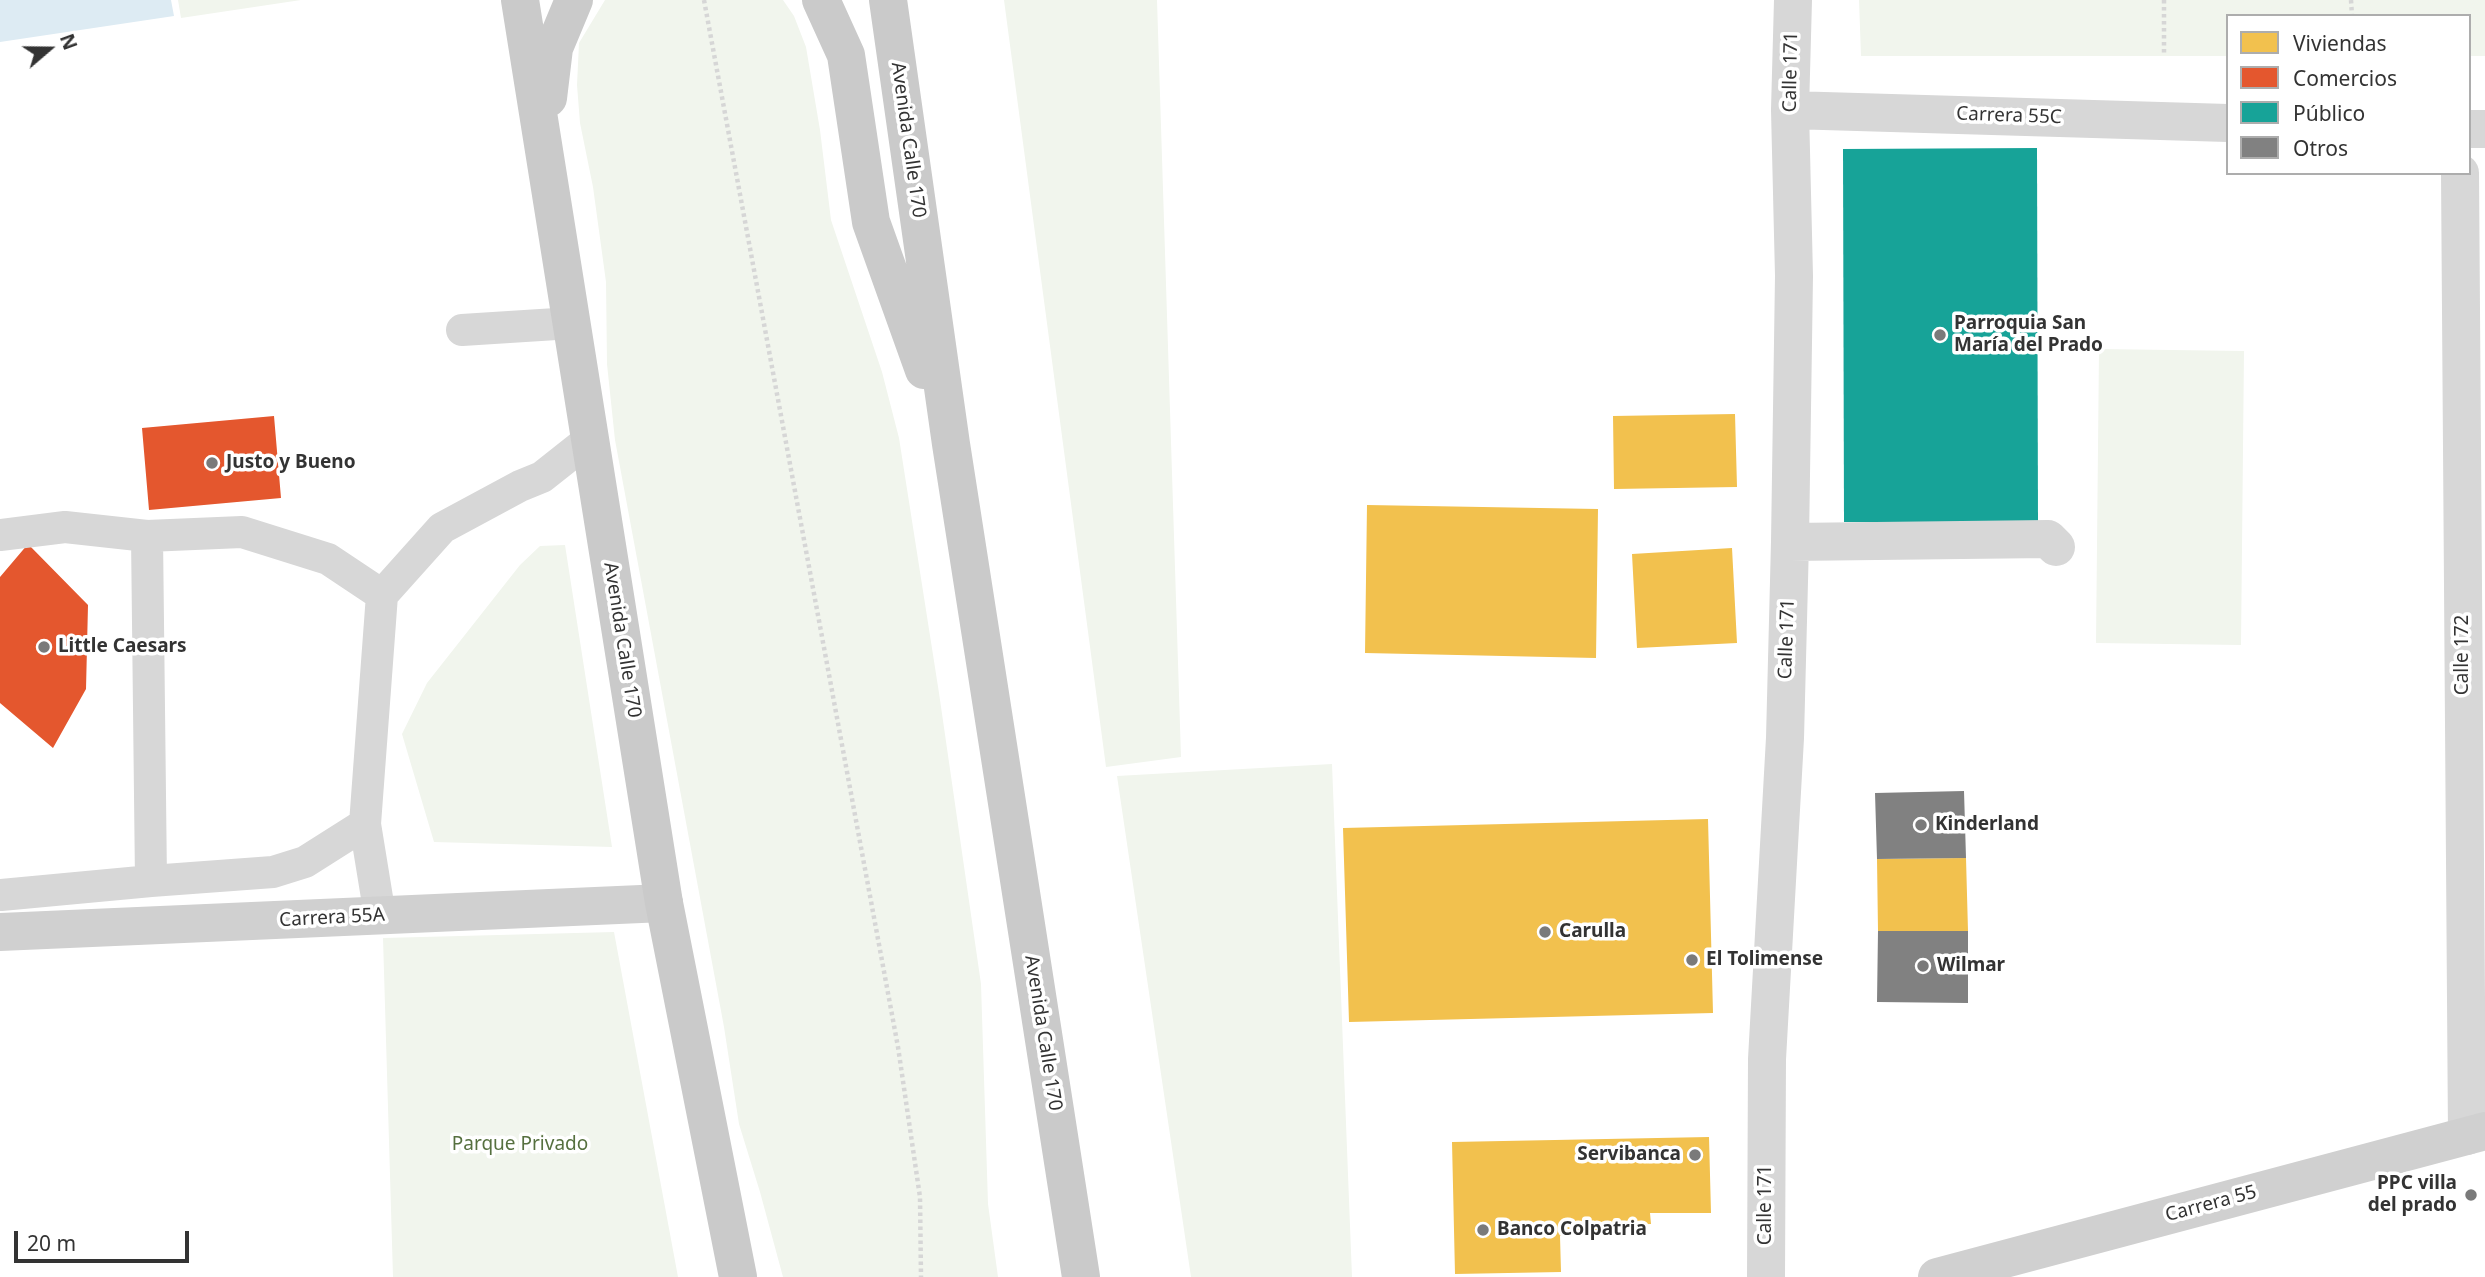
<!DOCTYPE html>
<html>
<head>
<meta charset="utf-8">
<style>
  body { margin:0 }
  #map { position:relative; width:2485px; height:1277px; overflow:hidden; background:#fff; font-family:"Noto Sans",sans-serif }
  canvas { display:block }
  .legend { position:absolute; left:2226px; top:14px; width:245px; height:161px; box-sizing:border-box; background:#fff; border:2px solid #adadad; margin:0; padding:9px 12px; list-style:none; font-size:21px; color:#333 }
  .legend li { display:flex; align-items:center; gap:14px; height:35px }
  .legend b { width:35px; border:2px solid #adadad }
  .north { position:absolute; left:14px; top:14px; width:70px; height:70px; -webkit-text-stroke:5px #fff; paint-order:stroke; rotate:70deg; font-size:19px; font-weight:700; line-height:28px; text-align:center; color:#333 }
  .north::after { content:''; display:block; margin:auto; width:24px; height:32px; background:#333; clip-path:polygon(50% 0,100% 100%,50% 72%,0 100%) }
  .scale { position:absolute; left:14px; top:1231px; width:175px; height:32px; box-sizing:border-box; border:4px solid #333; border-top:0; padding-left:9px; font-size:21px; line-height:24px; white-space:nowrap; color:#333; -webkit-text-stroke:5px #fff; paint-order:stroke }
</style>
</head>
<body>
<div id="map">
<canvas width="2485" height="1277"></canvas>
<ul class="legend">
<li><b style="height:19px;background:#f2c14e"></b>Viviendas</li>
<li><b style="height:19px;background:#e4572e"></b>Comercios</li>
<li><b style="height:19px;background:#17a398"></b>Público</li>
<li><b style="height:19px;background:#818181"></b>Otros</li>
</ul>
<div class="north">N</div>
<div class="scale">20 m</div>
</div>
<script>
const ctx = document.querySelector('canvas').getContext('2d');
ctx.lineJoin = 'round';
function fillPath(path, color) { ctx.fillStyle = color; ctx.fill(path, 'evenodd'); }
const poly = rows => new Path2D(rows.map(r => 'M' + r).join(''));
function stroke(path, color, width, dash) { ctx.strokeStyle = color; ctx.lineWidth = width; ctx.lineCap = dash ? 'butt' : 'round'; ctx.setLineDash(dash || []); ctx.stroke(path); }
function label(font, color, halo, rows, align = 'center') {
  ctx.font = font + ' "Noto Sans",sans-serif'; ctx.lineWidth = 7; ctx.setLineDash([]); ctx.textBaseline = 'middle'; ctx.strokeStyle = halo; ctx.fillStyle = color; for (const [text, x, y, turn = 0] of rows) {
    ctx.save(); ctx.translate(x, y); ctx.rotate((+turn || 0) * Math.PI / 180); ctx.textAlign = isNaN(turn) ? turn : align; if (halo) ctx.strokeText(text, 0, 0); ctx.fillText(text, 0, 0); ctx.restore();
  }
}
fillPath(poly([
  [178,0,301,0,181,18],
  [605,0,783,0,794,16,806,47,820,130,831,220,882,372,899,438,939,693,981,984,988,1204,998,1277,783,1277,760,1192,739,1124,724,1027,615,440,607,364,606,282,593,187,580,123,577,85,579,43],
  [1004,0,1157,0,1181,757,1106,767],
  [1859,0,2485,0,2485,56,2469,56,2469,16,2228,16,2228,56,1861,56],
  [2099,349,2244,351,2241,645,2096,643],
  [565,545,612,847,434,842,402,734,427,683,520,565,540,546],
  [1332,764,1352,1277,1191,1277,1117,776],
  [614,932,678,1277,393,1277,383,938]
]), '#f1f5ed');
fillPath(poly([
  [0,0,171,0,174,16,0,42]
]), '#ddebf3');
fillPath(poly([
  [1735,414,1737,487,1614,489,1613,416],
  [1367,505,1598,509,1596,658,1365,653],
  [1732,548,1737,643,1637,648,1632,554],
  [1708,819,1713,1013,1349,1022,1343,828],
  [1966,858,1968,931,1878,931,1877,859],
  [1709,1137,1711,1213,1650,1213,1651,1224,1626,1225,1626,1235,1560,1236,1561,1272,1455,1274,1452,1142]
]), '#f2c14e');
fillPath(poly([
  [274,416,281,498,149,510,142,428],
  [28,544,88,605,86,689,53,748,0,703,0,577]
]), '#e4572e');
fillPath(poly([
  [2037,148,2038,523,1844,522,1843,149]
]), '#17a398');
fillPath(poly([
  [1964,791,1966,858,1877,859,1875,793],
  [1878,931,1968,931,1968,1003,1877,1002]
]), '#818181');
stroke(poly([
  [704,0,898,1047,920,1197,921,1277],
  [2164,0,2164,56],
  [2351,0,2352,16]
]), '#d6d6d6', 4.5, [3.5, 3.5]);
stroke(poly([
  [462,330,572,323],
  [0,535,65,527,147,536,242,532,328,559,382,595,442,528,520,486,542,477,590,439],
  [147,536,151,881,273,872,305,862,365,824],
  [1,895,151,881],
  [380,916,365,824,382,595]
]), '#d7d7d7', 32);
stroke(poly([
  [1790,110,2228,123],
  [2469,129,2485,129],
  [2460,173,2467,1136],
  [1790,542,2048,539,2056,547],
  [1766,1277,1767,1059,1785,738,1790,542,1794,276,1790,110,1793,0]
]), '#d7d7d7', 38);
stroke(poly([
  [0,932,664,903],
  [1937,1277,2485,1131]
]), '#d0d0d0', 38);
stroke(poly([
  [520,0,664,903,738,1277],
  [821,0,846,55,871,222,924,370],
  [888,0,951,444,1081,1277],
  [548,98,554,48,574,0]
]), '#cacaca', 38);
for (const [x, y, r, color] of [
  [1940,335,7,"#7a7a7a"],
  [212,463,7,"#7a7a7a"],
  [44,647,7,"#7a7a7a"],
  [1921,825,7,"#7a7a7a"],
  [1545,932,7,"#7a7a7a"],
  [1692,960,7,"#7a7a7a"],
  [1923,966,7,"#7a7a7a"],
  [1695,1155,7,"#7a7a7a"],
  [2471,1195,7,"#7a7a7a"],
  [1483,1230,7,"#7a7a7a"]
]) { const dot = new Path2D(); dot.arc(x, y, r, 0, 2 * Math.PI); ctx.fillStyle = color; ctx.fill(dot); stroke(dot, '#fff', 2.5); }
label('19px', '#333', '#fff', [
  ["Calle 171",1791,72,-89],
  ["Carrera 55C",2009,116,2],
  ["Avenida Calle 170",908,140,82],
  ["Calle 171",1787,639,-88],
  ["Avenida Calle 170",622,640,81],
  ["Calle 172",2463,655,-90],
  ["Carrera 55A",332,918,-3],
  ["Avenida Calle 170",1043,1033,81],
  ["Carrera 55",2211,1204,-15],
  ["Calle 171",1766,1205,-90]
]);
label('bold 19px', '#333', '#fff', [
  ["Parroquia San",1954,324],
  ["María del Prado",1954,346],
  ["Justo y Bueno",226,463],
  ["Little Caesars",58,647],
  ["Kinderland",1935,825],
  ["Carulla",1559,932],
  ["El Tolimense",1706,960],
  ["Wilmar",1937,966],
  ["Servibanca",1681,1155,"right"],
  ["PPC villa",2457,1184,"right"],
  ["del prado",2457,1206,"right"],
  ["Banco Colpatria",1497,1230]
], 'left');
label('19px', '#56703f', '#fff', [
  ["Parque Privado",520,1145]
]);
</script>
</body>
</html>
